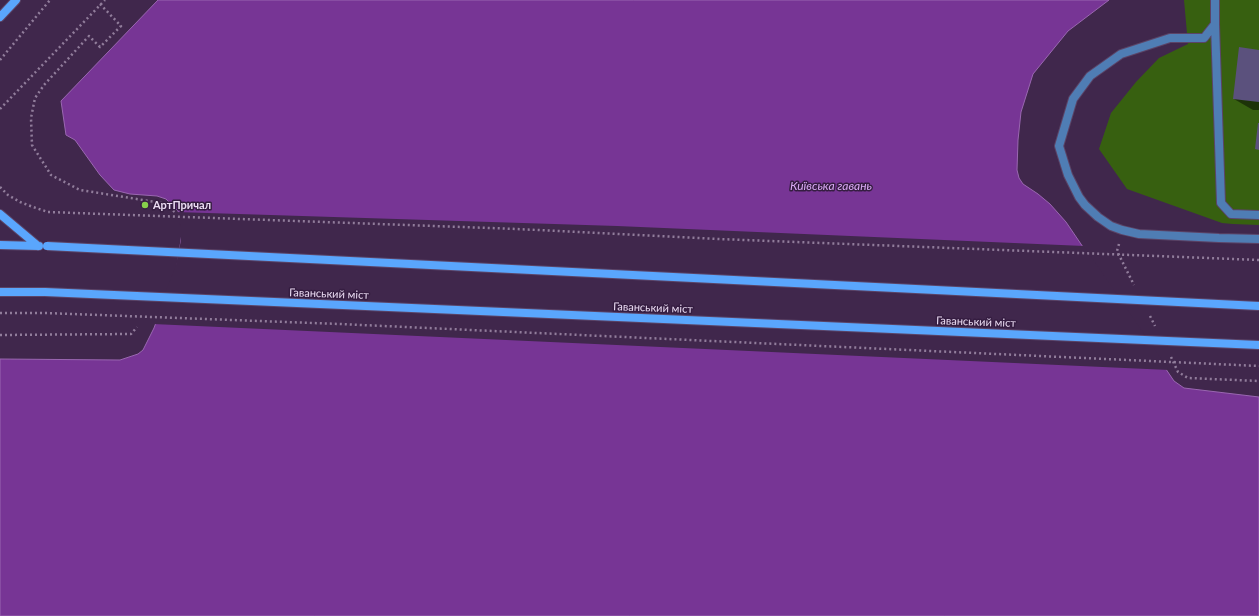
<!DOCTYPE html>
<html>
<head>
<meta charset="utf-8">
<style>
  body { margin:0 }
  canvas { display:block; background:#40274c }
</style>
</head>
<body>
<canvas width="1259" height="616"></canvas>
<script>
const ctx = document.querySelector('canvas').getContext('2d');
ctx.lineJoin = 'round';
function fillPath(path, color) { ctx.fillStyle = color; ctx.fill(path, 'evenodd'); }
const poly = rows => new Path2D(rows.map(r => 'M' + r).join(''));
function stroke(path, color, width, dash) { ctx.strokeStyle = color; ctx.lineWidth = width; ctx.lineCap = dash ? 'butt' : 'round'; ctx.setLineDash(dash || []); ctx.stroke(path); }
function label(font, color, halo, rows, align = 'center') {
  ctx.font = font + ' Lato,sans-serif'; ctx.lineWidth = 3; ctx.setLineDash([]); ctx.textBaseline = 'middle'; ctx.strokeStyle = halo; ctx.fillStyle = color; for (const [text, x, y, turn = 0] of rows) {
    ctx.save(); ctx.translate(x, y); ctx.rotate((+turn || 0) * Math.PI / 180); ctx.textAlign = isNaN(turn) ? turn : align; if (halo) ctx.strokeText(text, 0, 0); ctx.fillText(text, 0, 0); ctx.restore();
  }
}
fillPath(poly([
  [1184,0,1259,0,1259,225,1233,224,1222,223,1127,189,1099,149,1111,113,1136,82,1159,58,1188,44]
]), '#376010');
const water = poly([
  [158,0,1109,0,1068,31,1033,74,1021,112,1018,140,1017,170,1019,178,1023,184,1038,194,1050,204,1066,222,1174,381,1184,388,1259,397,1259,616,0,616,0,359,120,360,138,354,143,350,154,328,177,266,183,227,178,211,166,199,157,196,130,194,114,190,100,175,75,140,66,135,61,101,158,0]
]);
fillPath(water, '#773595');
stroke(water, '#9a67b1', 1);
fillPath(poly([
  [176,212,617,226,1084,246,1169,370,153,324,176,265,181,240,181,228]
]), '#40274c');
fillPath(poly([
  [1259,51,1259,110,1253,110,1234,99]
]), '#0007');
fillPath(poly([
  [1239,47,1259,50,1259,102,1233,99],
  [1258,123,1259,123,1259,150,1255,149]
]), '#5b517d');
const lane = poly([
  [1215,0,1215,24,1204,38,1170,38,1121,54,1090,76,1073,99,1059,146,1068,175,1079,197,1085,205,1098,217,1111,226,1122,230,1139,234,1219,238,1259,239],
  [1215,24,1221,203,1231,214,1259,215]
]);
const secondary = poly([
  [0,17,16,0],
  [0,214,38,246],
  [0,245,39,246],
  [0,292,45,292]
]);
stroke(lane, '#5b4467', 10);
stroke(secondary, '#5b4467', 10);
stroke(poly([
  [100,4,121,26,100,47,89,36,44,85,35,98,31,118,32,145,51,175,80,190,162,203,175,212],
  [0,60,50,0],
  [0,109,105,0],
  [0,187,8,195,20,202,33,207,48,212],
  [1119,244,1117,251,1134,285],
  [0,313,45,313],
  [1150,316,1155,326],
  [0,335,131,334,137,327],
  [1171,357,1178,372,1188,378,1259,381]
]), '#917d9b', 2.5, [2, 3]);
stroke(lane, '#4f7db4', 8);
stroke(secondary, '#5aa6fd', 8);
const secondaryBridge = poly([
  [47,246,1259,306],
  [45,292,1259,345]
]);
stroke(secondaryBridge, '#5b4467', 10, []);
stroke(poly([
  [48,212,517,229,719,239,1259,260],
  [45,313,340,324,1259,366]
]), '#917d9b', 2.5, [2, 3]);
stroke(secondaryBridge, '#5aa6fd', 8);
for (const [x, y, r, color] of [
  [145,205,4,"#86cf4b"]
]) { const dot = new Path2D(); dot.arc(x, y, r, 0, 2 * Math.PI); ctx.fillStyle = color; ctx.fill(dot); stroke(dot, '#351d41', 1.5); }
label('bold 11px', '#ebdcf3', '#351d41', [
  ["АртПричал",153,205]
], 'left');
label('11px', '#ebdcf3', '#351d41', [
  ["Гаванський міст",329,294,2],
  ["Гаванський міст",653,308,2],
  ["Гаванський міст",976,322,2]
]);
label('italic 12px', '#daaaf4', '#351d41', [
  ["Київська гавань",831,186]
]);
</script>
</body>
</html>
